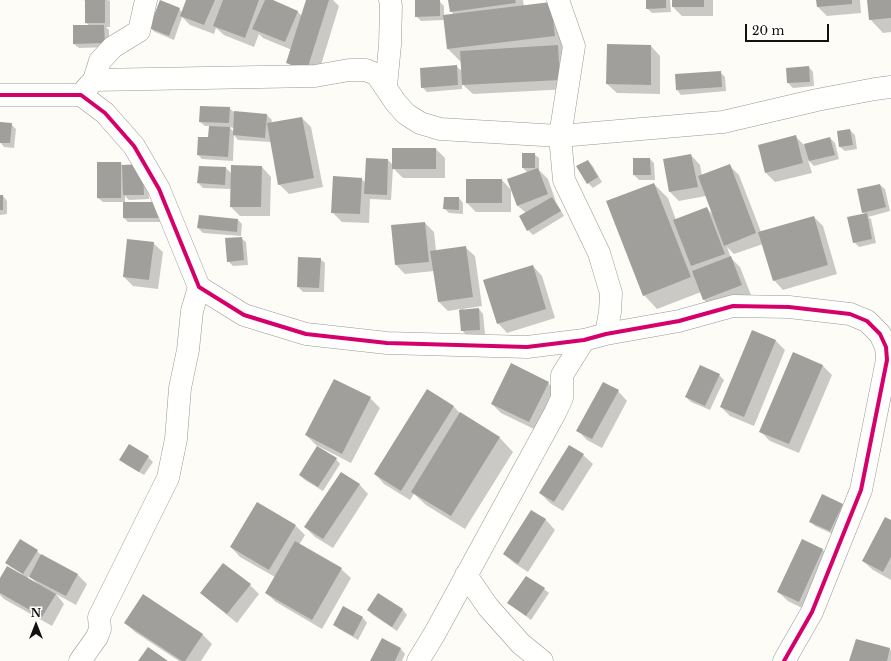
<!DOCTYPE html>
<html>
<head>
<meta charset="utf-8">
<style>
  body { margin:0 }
  #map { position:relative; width:891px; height:661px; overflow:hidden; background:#fdfcf7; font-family:"Libre Baskerville",serif }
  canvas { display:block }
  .north { position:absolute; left:16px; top:605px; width:40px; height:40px; -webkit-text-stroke:3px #fff; paint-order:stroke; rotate:0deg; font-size:11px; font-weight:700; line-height:16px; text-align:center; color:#111 }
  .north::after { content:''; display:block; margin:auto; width:14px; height:18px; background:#111; clip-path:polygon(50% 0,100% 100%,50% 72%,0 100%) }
  .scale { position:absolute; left:745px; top:24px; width:84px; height:18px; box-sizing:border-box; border:2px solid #111; border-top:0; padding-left:5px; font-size:12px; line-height:14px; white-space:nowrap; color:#111; -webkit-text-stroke:3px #fff; paint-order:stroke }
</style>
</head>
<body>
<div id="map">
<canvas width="891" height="661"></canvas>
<div class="north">N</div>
<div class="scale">20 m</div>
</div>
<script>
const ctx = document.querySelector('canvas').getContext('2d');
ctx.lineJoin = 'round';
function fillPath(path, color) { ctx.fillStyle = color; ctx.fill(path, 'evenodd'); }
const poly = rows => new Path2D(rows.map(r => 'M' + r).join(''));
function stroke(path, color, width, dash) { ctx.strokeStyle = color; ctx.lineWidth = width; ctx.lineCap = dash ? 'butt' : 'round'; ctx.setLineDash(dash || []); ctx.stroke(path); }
fillPath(poly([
  [84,0,108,0,110,1,110,27,106,27,109,30,109,47,79,48,74,44,90,26,86,23,86,2],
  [187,0,272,0,297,11,302,16,307,0,333,0,339,6,317,78,297,72,288,63,292,50,263,38,259,34,254,47,224,35,216,28,214,34,190,25,182,17,174,40,155,32,150,28,179,9,182,12],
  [449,0,523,0,524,6,551,3,568,49,562,50,567,56,569,89,473,94,462,84,462,89,427,92,422,87,456,66,463,72,462,63,448,49,444,20,421,21,416,16,439,1,444,6,444,16,454,15,451,11],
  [647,0,670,0,671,12,652,13,647,8],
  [673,0,713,0,713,16,682,16,673,7],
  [817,0,860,0,861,13,827,16,818,7],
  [868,0,891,0,891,32,883,33,870,19],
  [651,46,660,56,660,94,617,93,607,84],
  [809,67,813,72,814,86,793,88,788,83,787,69],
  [720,72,725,77,726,91,681,95,677,90,676,75],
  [229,108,234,112,267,115,272,120,271,124,302,118,311,127,323,187,289,194,279,184,271,142,238,140,234,135,233,161,202,159,198,155,209,138,210,126,205,126,200,122],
  [229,127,234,128,234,132],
  [11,124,16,129,14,148,4,147,0,142,0,138],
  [850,130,855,135,857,149,845,151,840,147],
  [796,137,804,145,830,138,835,143,839,159,814,166,808,160,812,173,775,182,766,173],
  [436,149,445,158,445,178,403,178,393,168,391,200,370,199,369,223,342,222,332,212,361,179,366,183,367,159,388,160,393,165],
  [523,154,534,154,539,158,539,170,548,179,556,202,564,216,533,235,528,230,526,213,517,205,528,173,523,168],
  [691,155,700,165,702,176,729,165,739,175,761,232,814,217,823,226,837,274,783,290,774,280,763,244,734,254,727,247,731,258,740,267,751,295,713,309,704,300,701,292,657,309,644,295,654,184,668,198,676,220,707,208,713,215,706,196,679,201,670,192],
  [650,159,654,163,655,180,639,180,634,175],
  [587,161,592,165,602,182,593,188,588,183],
  [121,163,123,166,147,169,149,199,129,200,125,196,125,203,162,203,166,222,128,222,124,218,124,202,103,202,98,198],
  [262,167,271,177,270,216,240,216,231,207,231,189,203,188,198,183,226,168,232,174],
  [502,180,511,190,511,212,476,212,467,203],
  [880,185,885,189,890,211,868,217,871,219,876,243,859,247,854,242,866,215,863,212],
  [0,196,3,196,7,201,7,214,0,215],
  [459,198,463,203,463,214,449,213,444,208],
  [238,220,242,224,241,236,203,233,198,228],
  [425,223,434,232,436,251,465,247,475,256,482,306,463,309,464,310,479,309,483,314,485,334,466,335,462,330,460,309,448,311,439,302,434,271,405,274,396,265],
  [241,238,246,242,248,265,233,266,228,261],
  [153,243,163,252,158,289,133,286,124,277],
  [320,259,325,263,324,292,303,292,298,287],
  [533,266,542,276,555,318,507,333,498,323],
  [752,332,776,341,785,350,754,426,730,416,721,407],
  [793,353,823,366,832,375,799,453,770,441,760,431],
  [511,365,548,383,558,393,538,431,501,413,492,404],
  [719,375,724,380,710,410,691,402,686,397],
  [428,390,454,407,460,413,500,438,513,452,465,529,426,505,414,494,410,500,384,484,375,474],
  [618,391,627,401,602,448,587,440,578,431],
  [370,398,380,408,351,463,316,445,306,435],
  [129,445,148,457,153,462,144,475,125,464,121,459],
  [583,455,593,464,563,511,550,503,540,493],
  [336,459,340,464,323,491,305,480,300,475],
  [359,484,368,494,333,548,315,537,305,527],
  [822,496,843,505,847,510,835,535,815,526,811,522],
  [532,512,546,520,555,530,528,572,514,563,504,554],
  [891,521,891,580,873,570,863,561],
  [296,526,305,535,299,545,341,569,351,578,322,629,276,602,266,593,275,577,240,557,231,547],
  [802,540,823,550,832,559,808,611,788,601,778,592],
  [37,551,42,556,78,575,87,584,76,605,56,594,64,604,52,626,4,599,0,595,0,580,21,576,22,574,11,567,6,562],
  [29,576,38,584,27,579],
  [250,585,259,594,237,623,211,602,201,593],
  [544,589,549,593,531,620,509,603],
  [379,595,403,610,407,615,397,631,373,615,368,610],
  [143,596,203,635,212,644,201,661,179,661,135,632,125,623],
  [343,608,363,618,367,623,358,640,339,629,334,625],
  [382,640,401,649,405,654,402,661,371,661],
  [890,649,891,651,891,661,850,661]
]), '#0003');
fillPath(poly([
  [85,0,105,0,105,23,85,23],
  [160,0,180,8,169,36,149,28],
  [186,0,215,0,204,25,180,16],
  [223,0,259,0,245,38,213,26],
  [265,0,273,0,298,11,285,42,252,29],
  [306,0,329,0,307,70,286,63],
  [415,0,440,0,440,16,415,17],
  [448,0,515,0,516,3,450,12],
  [646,0,666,0,666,8,646,9],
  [672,0,704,0,704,7,672,7],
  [816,0,852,0,852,4,817,7],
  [867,0,891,0,891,18,869,20],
  [551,2,555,36,447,49,443,15],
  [73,25,104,25,105,43,73,44],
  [607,44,651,45,651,85,606,84],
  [558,45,560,80,462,85,460,51],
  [457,65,458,85,421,88,420,68],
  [809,66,810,82,787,83,786,68],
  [721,71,722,87,676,90,675,74],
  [200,106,230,107,229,123,199,122],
  [234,111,267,114,265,138,233,135],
  [302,117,314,178,278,185,267,123],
  [0,122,12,123,10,143,0,143],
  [209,126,230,127,228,157,197,155,198,137,208,137],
  [850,129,853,145,839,147,837,131],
  [796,135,803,163,765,173,758,145],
  [830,137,835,155,809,161,804,144],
  [392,148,436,148,436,169,392,169],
  [522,153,535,153,535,168,522,168],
  [691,154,698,187,669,192,663,159],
  [366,158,388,159,387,195,364,194],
  [633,158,650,158,651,175,633,175],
  [588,160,598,177,587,184,576,166],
  [97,162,121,162,121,198,97,198],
  [143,164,144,195,123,195,122,165],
  [730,164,756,233,724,246,698,176],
  [231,165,262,166,261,207,230,207],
  [199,166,226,167,225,185,197,183],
  [538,168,548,194,517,206,507,179],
  [333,176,362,178,360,214,331,213],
  [466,179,502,179,502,203,466,203],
  [654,183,691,277,643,296,606,201],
  [880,184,886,207,862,213,857,189],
  [0,195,3,195,3,210,0,210],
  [444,197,459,197,459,210,443,209],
  [552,197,561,211,527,231,519,216],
  [123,202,162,202,162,218,123,218],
  [707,207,725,254,691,266,673,220],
  [867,213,872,239,853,243,847,217],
  [199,215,238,219,237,232,197,228],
  [814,216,828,265,773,281,758,232],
  [425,222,429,262,395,265,391,225],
  [242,237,244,260,227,262,225,238],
  [127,239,154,242,149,280,123,277],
  [466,246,473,297,438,302,430,251],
  [731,256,742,285,703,300,692,271],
  [298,257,321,258,319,288,297,287],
  [533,265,546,309,497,324,483,280],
  [479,308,480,330,461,331,459,310],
  [752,330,776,340,744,417,720,407],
  [793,352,823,365,789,444,759,432],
  [511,363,549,382,529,422,491,404],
  [700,365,720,374,705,406,685,397],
  [334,379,371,397,342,454,305,435],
  [603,382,619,390,592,439,576,431],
  [427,389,454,406,401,491,374,474],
  [460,412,500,437,451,516,411,492],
  [129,444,149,456,139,472,119,460],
  [569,445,584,454,554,502,539,493],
  [317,446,337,458,318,487,299,475],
  [341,472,360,484,323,539,304,527],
  [822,494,843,504,830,531,809,522],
  [257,502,296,525,269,570,230,547],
  [531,510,546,519,518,564,503,554],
  [885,517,891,520,891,557,883,572,862,561],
  [20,539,38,550,23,574,5,563],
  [802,539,823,549,799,602,777,592],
  [295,541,342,568,312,620,265,593],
  [41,554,78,574,66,596,29,577],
  [223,563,251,584,227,614,200,593],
  [7,566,56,594,42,617,0,593,0,578],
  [526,576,545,588,526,616,507,603],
  [378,593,403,609,392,627,367,610],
  [143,594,203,634,185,661,182,661,124,623],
  [343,606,363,617,353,636,333,625],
  [382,638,401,648,395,661,370,661],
  [856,639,890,648,887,661,849,661],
  [148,647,168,661,138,661]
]), '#a19f9c');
const minor = poly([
  [558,0,574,46,560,136,564,180,599,253,611,293,610,312,606,334],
  [94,80,315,76,349,70,366,70,377,75,396,103,406,114,420,123,440,129,560,136,723,122,817,100,875,89,891,87],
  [386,86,390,45,391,6,390,0],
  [85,90,94,80,100,61,113,47,139,31,146,0],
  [0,95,81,95,105,113,134,146,159,189,199,287,244,315,306,334,387,343,527,347,584,340,606,334,679,321,733,306,789,307,850,314,867,321,880,334,886,347,887,360,861,490,812,612,784,661],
  [466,575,488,607,521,644,542,661],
  [80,661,97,637,100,629,99,617,168,478,176,439,180,388,188,350,192,311,199,287],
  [418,661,435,633,555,413,562,398,562,375,584,340]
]);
stroke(minor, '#979795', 23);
stroke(minor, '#fffffe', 22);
stroke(poly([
  [0,95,81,95,105,113,134,146,159,189,199,287,244,315,306,334,387,343,527,347,584,340,606,334,679,321,733,306,789,307,850,314,867,321,880,334,886,347,887,360,861,490,812,612,784,661]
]), '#d6006c', 4);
</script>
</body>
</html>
